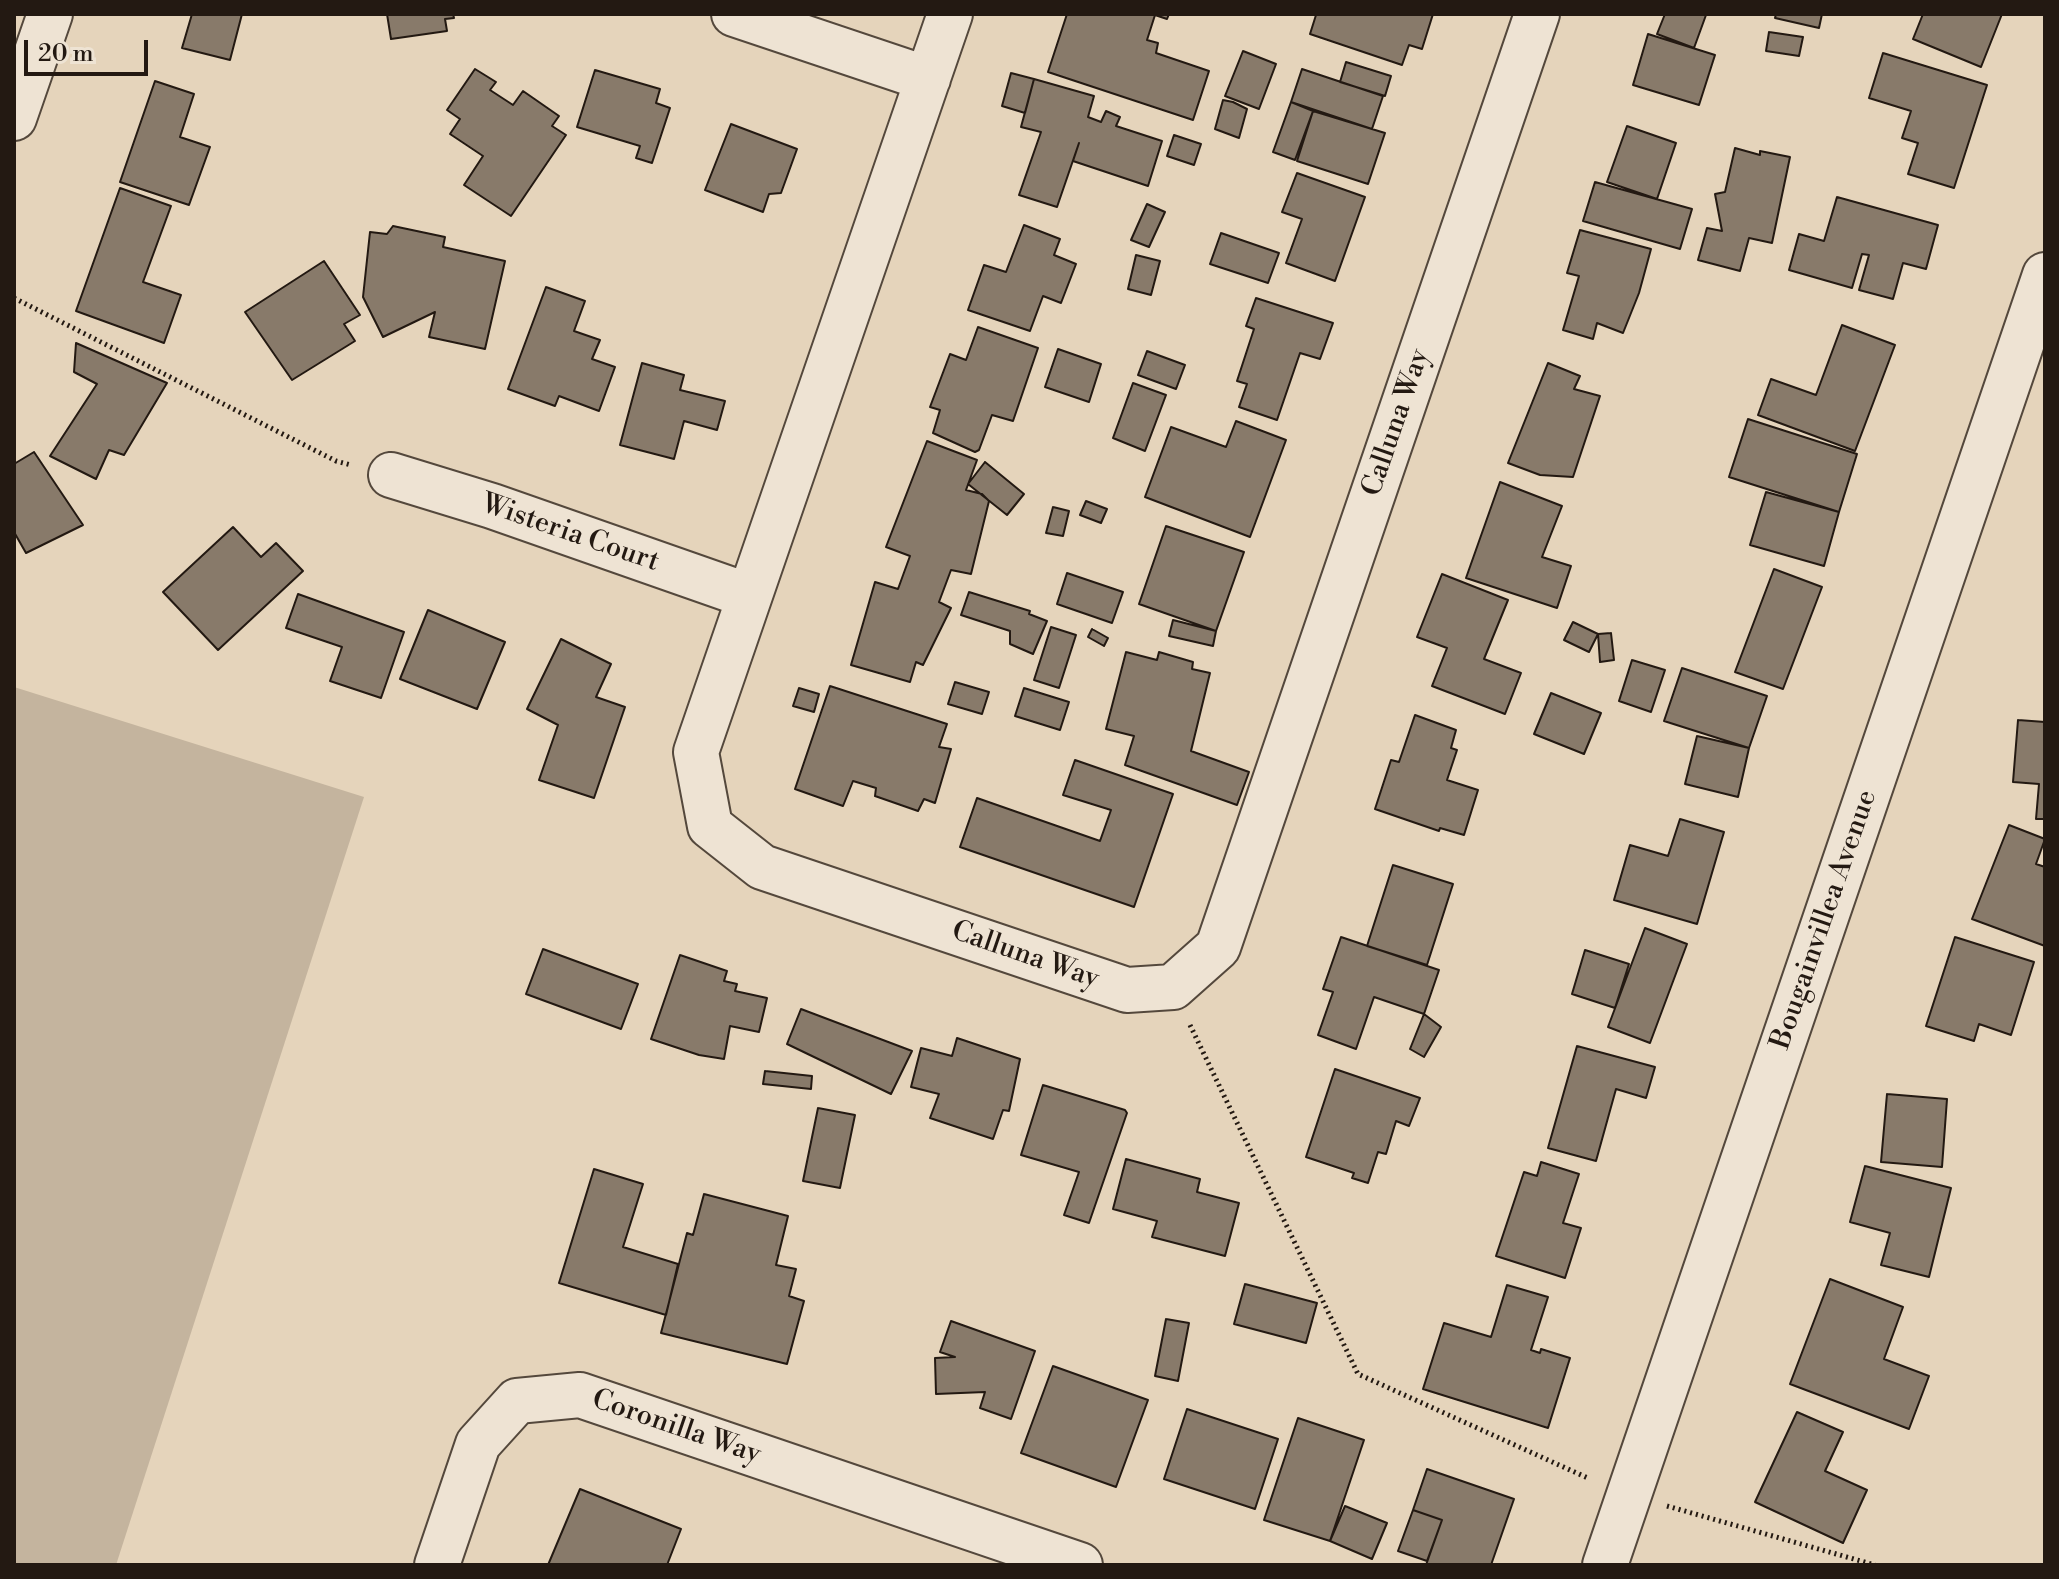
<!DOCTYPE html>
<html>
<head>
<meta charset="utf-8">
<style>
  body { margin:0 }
  #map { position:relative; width:2059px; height:1579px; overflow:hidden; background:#e5d4bb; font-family:"Libre Bodoni",serif }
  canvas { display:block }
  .frame { position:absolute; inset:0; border:16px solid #231912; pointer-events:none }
  .scale { position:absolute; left:24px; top:40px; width:124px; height:36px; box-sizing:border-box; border:4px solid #231912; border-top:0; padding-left:10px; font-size:24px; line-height:28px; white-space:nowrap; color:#231912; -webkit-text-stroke:6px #eee3d3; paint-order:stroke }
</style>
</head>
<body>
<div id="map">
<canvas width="2059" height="1579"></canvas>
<div class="frame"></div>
<div class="scale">20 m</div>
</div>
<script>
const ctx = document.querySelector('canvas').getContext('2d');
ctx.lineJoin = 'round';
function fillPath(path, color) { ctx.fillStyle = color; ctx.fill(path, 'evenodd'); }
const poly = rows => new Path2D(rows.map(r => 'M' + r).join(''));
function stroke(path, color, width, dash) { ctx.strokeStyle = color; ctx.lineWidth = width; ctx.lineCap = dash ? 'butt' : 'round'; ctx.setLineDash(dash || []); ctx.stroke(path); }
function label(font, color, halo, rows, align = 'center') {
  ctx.font = font + ' "Libre Bodoni",serif'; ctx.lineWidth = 6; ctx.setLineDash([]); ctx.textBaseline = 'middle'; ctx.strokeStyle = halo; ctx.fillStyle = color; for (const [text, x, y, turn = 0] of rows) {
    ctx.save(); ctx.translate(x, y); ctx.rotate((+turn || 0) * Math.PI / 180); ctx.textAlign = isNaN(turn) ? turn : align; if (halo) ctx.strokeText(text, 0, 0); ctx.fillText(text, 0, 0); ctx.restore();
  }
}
fillPath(poly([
  [14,687,364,797,116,1565,14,1565]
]), '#c4b49e');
const building = poly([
  [192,14,242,14,230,60,182,48,192,14],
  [387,14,453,14,454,18,445,19,447,31,391,39,387,14],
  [1169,14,1167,19,1155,15,1147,40,1158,43,1156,53,1209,71,1193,120,1048,72,1067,14,1169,14],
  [1312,14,1433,14,1422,49,1409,45,1402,65,1310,34,1316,15,1312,14],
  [1665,14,1706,15,1694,48,1657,34,1665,14],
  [1776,14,1822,14,1819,28,1775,18,1776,14],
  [1923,14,2002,14,1981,67,1913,39,1923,14],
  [1769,32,1803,37,1799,56,1766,51,1769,32],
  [1648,34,1715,55,1699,105,1633,85,1648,34],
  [1243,51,1276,64,1259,109,1225,96,1243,51],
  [1883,53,1987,85,1954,188,1908,174,1918,143,1902,138,1911,111,1869,98,1883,53],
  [1346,62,1391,76,1385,96,1340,82,1346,62],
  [475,69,496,82,490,90,513,105,523,91,559,116,552,126,566,135,511,216,464,185,483,156,450,134,460,119,447,110,475,69],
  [1302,69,1383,96,1372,129,1291,102,1302,69],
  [595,70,660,89,656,103,670,108,652,163,636,158,640,146,577,127,595,70],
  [1011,73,1034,79,1025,113,1002,106,1011,73],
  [1034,79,1094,96,1088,117,1101,122,1106,111,1120,117,1116,126,1162,141,1148,186,1073,161,1079,143,1057,207,1019,195,1041,132,1021,127,1034,79],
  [155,81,194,94,180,137,210,147,189,205,120,182,155,81],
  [1223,100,1233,102,1247,109,1239,138,1215,129,1223,100],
  [1291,102,1313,111,1295,160,1273,152,1291,102],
  [1313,111,1385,133,1368,184,1297,161,1313,111],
  [731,124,797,149,781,193,769,194,763,212,705,190,731,124],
  [1627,126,1676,143,1657,199,1607,182,1627,126],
  [1174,135,1201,144,1194,165,1167,156,1174,135],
  [1735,148,1760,155,1760,151,1790,157,1772,243,1749,238,1740,271,1698,260,1707,228,1722,231,1715,194,1725,192,1735,148],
  [1297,173,1365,197,1335,281,1286,263,1302,219,1282,212,1297,173],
  [1595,182,1692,209,1680,249,1583,221,1595,182],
  [120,188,171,206,143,282,181,295,164,343,76,311,120,188],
  [1837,197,1938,225,1926,269,1903,263,1893,299,1859,290,1869,255,1862,254,1852,288,1789,270,1799,234,1824,241,1837,197],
  [1147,204,1165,212,1149,247,1131,240,1147,204],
  [1024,225,1060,239,1054,255,1076,264,1061,303,1043,296,1030,331,968,310,984,265,1006,272,1024,225],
  [393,226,445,237,443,247,505,261,485,349,429,337,435,312,383,337,363,297,370,232,387,234,393,226],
  [1580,230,1651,249,1639,293,1623,333,1597,323,1593,339,1563,330,1579,276,1567,273,1580,230],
  [1221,233,1279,253,1268,283,1210,264,1221,233],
  [1136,255,1160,261,1151,295,1128,289,1136,255],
  [324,261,360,315,344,324,355,341,292,380,245,312,324,261],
  [546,287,585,301,574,331,600,340,592,359,615,367,599,411,559,396,555,406,508,389,546,287],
  [1256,298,1333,323,1320,359,1300,353,1277,420,1239,407,1247,384,1237,381,1254,329,1246,326,1256,298],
  [1842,325,1895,345,1855,451,1758,415,1771,379,1816,395,1842,325],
  [978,327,1038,348,1013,421,992,415,979,450,975,452,933,433,940,410,930,407,950,354,966,360,978,327],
  [76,343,167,383,124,455,109,450,96,479,50,456,97,384,74,372,76,343],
  [1058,349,1101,364,1089,402,1045,387,1058,349],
  [1147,351,1185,365,1176,389,1138,375,1147,351],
  [642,363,684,375,680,390,725,401,717,430,684,421,674,459,620,445,642,363],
  [1548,363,1580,376,1574,389,1600,396,1573,477,1540,475,1508,463,1548,363],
  [1133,383,1166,395,1145,451,1113,438,1133,383],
  [1748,419,1857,454,1839,512,1729,477,1748,419],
  [1236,421,1286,440,1250,537,1145,497,1171,427,1226,447,1236,421],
  [927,441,977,460,966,490,982,494,989,501,971,574,951,570,939,602,951,608,923,665,916,662,910,682,851,665,875,582,898,589,910,556,886,547,927,441],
  [34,452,83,525,26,553,14,532,14,464,34,452],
  [985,462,1024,494,1007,515,968,484,985,462],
  [1500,482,1562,506,1542,557,1571,566,1557,608,1466,578,1500,482],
  [1766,492,1839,512,1824,566,1750,545,1766,492],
  [1086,501,1107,509,1101,523,1080,515,1086,501],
  [1053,507,1069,511,1063,536,1046,533,1053,507],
  [1166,526,1244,552,1216,631,1139,604,1166,526],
  [233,527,261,557,276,543,303,571,218,650,163,592,233,527],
  [1774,569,1822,587,1783,689,1735,672,1774,569],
  [1067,573,1123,592,1112,623,1057,604,1067,573],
  [1442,574,1508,600,1484,659,1521,673,1505,714,1432,686,1447,648,1417,637,1442,574],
  [969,592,1030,611,1029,614,1047,621,1033,654,1010,644,1010,631,961,615,969,592],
  [298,594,404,632,381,698,330,681,342,647,286,628,298,594],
  [428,610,505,642,477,709,400,679,428,610],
  [1173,620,1216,631,1213,646,1169,636,1173,620],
  [1573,622,1598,634,1589,652,1564,640,1573,622],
  [1051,627,1076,635,1059,688,1034,680,1051,627],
  [1092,629,1108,638,1104,646,1088,637,1092,629],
  [1611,633,1614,660,1600,662,1598,634,1611,633],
  [561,639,611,664,596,697,625,707,594,798,539,780,558,725,527,709,561,639],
  [1126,652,1157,660,1159,652,1193,662,1192,669,1210,673,1191,751,1249,772,1237,805,1125,765,1134,736,1106,729,1126,652],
  [1632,660,1665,670,1651,712,1619,701,1632,660],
  [1682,668,1767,696,1749,748,1664,721,1682,668],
  [955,682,989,692,982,714,948,704,955,682],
  [830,686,947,724,939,747,951,749,935,803,924,799,918,811,875,796,876,788,853,781,843,806,795,789,830,686],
  [799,688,819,694,814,712,793,706,799,688],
  [1024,688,1069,702,1060,730,1015,716,1024,688],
  [1551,693,1601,713,1584,754,1534,734,1551,693],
  [1415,715,1456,730,1451,748,1457,750,1447,780,1478,790,1464,835,1440,828,1439,831,1375,809,1391,760,1399,762,1415,715],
  [2018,720,2045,722,2045,819,2036,819,2039,784,2013,782,2018,720],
  [1697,736,1749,748,1738,797,1685,784,1697,736],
  [1075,760,1173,794,1134,907,960,847,977,798,1100,841,1111,810,1063,795,1075,760],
  [1680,819,1724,832,1697,924,1614,900,1630,845,1668,856,1680,819],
  [2009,825,2045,839,2036,864,2045,867,2045,946,1972,919,2009,825],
  [1393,865,1453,884,1427,965,1367,946,1393,865],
  [1645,928,1687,944,1650,1043,1608,1027,1645,928],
  [1341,937,1439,970,1424,1014,1374,997,1356,1049,1318,1035,1333,992,1323,989,1341,937],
  [1955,937,2034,962,2011,1035,1979,1024,1974,1041,1926,1026,1955,937],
  [543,949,638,984,621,1029,526,994,543,949],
  [1585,950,1629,964,1615,1008,1572,994,1585,950],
  [680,955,727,971,724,981,737,984,735,991,767,998,759,1032,730,1026,724,1059,699,1055,651,1039,680,955],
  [801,1009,912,1051,891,1094,787,1044,801,1009],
  [1424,1014,1441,1027,1424,1057,1410,1049,1424,1014],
  [957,1038,1020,1059,1009,1111,1003,1110,993,1139,930,1118,939,1094,911,1087,921,1048,952,1056,957,1038],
  [1577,1046,1655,1067,1646,1098,1616,1089,1596,1161,1548,1148,1577,1046],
  [1335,1069,1420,1098,1409,1126,1396,1121,1386,1154,1378,1152,1368,1183,1352,1178,1354,1173,1306,1157,1335,1069],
  [765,1071,812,1076,811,1089,763,1084,765,1071],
  [1043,1085,1125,1110,1127,1113,1089,1223,1064,1215,1079,1172,1021,1155,1043,1085],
  [1887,1094,1947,1099,1942,1167,1881,1162,1887,1094],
  [818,1108,855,1115,840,1188,803,1181,818,1108],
  [1126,1159,1200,1179,1197,1192,1239,1203,1225,1256,1152,1237,1157,1221,1113,1209,1126,1159],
  [1541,1162,1579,1174,1563,1223,1581,1228,1565,1278,1496,1256,1524,1172,1537,1176,1541,1162],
  [1865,1166,1951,1188,1929,1277,1881,1265,1890,1233,1850,1222,1865,1166],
  [594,1169,643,1184,623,1247,678,1264,666,1315,559,1283,594,1169],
  [704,1194,788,1216,776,1265,796,1269,789,1296,804,1301,787,1364,661,1333,687,1233,693,1235,704,1194],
  [1830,1279,1903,1307,1884,1359,1929,1376,1909,1429,1790,1384,1830,1279],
  [1245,1284,1317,1303,1306,1343,1234,1324,1245,1284],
  [1507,1285,1548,1297,1531,1350,1540,1353,1541,1349,1570,1358,1548,1428,1423,1389,1444,1323,1491,1337,1507,1285],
  [1166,1319,1189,1323,1178,1381,1155,1376,1166,1319],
  [951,1321,1035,1351,1011,1419,980,1408,985,1392,936,1394,935,1358,955,1357,940,1352,951,1321],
  [1053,1366,1148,1400,1116,1487,1021,1453,1053,1366],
  [1187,1409,1278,1439,1255,1509,1164,1479,1187,1409],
  [1797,1412,1843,1432,1825,1471,1867,1490,1843,1543,1755,1502,1797,1412],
  [1298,1418,1364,1440,1330,1541,1264,1520,1298,1418],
  [1427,1469,1514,1499,1491,1565,1426,1565,1442,1520,1413,1510,1427,1469],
  [580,1489,681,1529,667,1565,548,1565,580,1489],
  [1345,1506,1387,1523,1372,1559,1330,1541,1345,1506],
  [1413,1510,1442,1520,1427,1561,1398,1551,1413,1510]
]);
fillPath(building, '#887a6a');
stroke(building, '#231912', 2);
const minor = poly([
  [734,14,928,79],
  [950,14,696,752,710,826,762,867,1127,990,1173,987,1218,947,1537,14],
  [14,118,50,14],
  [391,475,492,506,749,596],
  [437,1565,478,1444,517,1401,580,1395,1080,1565]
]);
const tertiary = poly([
  [1605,1565,2045,275]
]);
stroke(minor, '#54483c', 48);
stroke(tertiary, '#54483c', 48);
stroke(poly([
  [14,298,336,461,351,465],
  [1190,1025,1358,1374,1590,1479],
  [1667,1506,1875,1565]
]), '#231912', 5, [2, 4]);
stroke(minor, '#eee3d3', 44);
stroke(tertiary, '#eee3d3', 44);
label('28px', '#231912', '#eee3d3', [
  ["Calluna Way",1397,423,-71],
  ["Wisteria Court",570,534,19],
  ["Bougainvillea Avenue",1825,920,-71],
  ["Calluna Way",1025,956,19],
  ["Coronilla Way",676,1428,19]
]);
</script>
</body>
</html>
